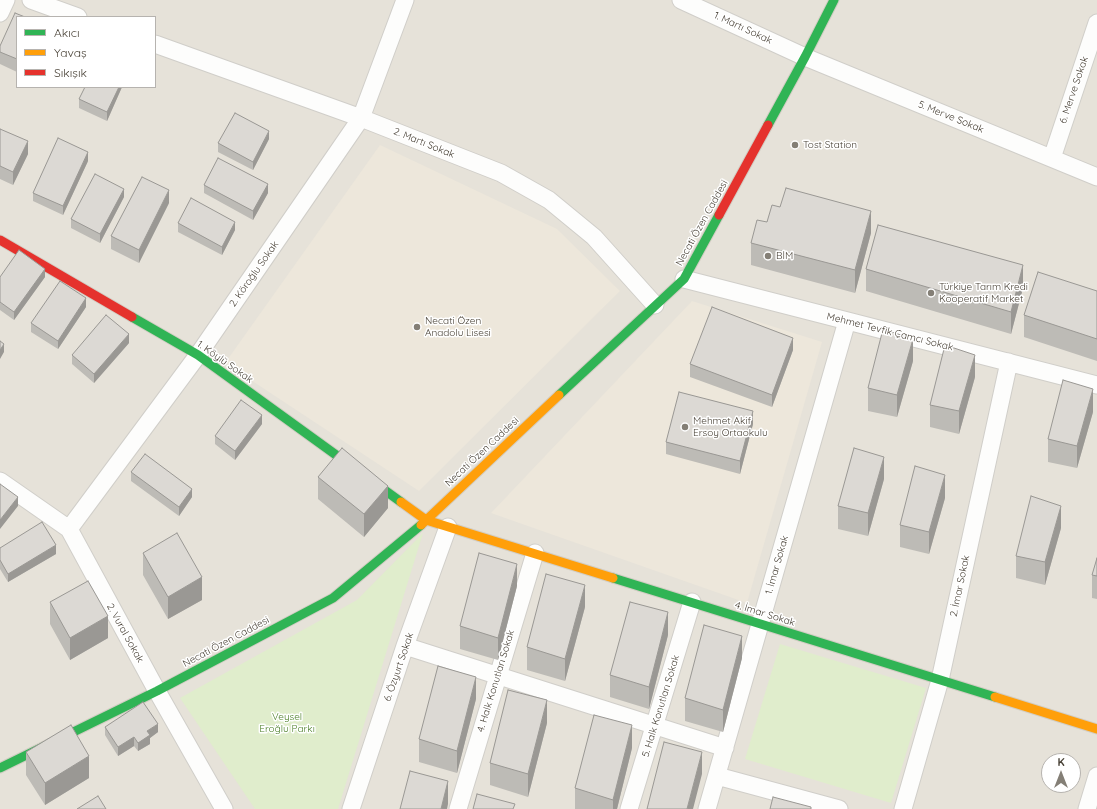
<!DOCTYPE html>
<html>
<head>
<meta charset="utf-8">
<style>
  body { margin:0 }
  #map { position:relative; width:1097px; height:809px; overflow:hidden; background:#f2f0ec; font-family:Quicksand,sans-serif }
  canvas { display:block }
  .legend { position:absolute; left:16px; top:16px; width:140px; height:72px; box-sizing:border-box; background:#fff; border:1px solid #b6b3af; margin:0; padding:5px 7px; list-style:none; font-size:12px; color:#494237 }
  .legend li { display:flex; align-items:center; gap:8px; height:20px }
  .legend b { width:20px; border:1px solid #b6b3af }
  .north { position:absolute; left:1041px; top:753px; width:40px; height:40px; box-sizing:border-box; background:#fff; border:1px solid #b6b3af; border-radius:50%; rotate:0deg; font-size:11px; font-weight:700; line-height:16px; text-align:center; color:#494237 }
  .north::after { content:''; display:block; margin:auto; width:14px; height:18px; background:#847f76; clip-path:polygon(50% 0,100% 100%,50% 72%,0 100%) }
</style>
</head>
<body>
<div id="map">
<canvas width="1097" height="809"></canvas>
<ul class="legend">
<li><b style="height:5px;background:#30b455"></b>Akıcı</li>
<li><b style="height:5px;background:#ff9f0a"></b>Yavaş</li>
<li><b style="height:5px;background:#e5322d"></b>Sıkışık</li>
</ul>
<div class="north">K</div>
</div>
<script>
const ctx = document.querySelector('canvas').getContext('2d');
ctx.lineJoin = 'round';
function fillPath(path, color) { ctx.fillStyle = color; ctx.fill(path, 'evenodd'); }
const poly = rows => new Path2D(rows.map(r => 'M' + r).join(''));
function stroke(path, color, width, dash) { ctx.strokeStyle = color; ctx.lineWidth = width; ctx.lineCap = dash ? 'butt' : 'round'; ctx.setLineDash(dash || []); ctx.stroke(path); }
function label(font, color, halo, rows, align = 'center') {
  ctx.font = font + ' Quicksand,sans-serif'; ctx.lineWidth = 3; ctx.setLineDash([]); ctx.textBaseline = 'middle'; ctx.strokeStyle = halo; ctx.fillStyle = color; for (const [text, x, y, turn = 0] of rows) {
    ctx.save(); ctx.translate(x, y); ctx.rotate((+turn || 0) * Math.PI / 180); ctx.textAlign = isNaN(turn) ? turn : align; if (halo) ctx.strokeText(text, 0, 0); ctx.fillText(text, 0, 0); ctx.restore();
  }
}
fillPath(poly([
  [0,0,1097,0,1097,809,0,809],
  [17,17,155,17,155,87,17,87],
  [1049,761,1073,761,1073,785,1049,785]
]), '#e6e2d9');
fillPath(poly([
  [380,145,557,229,620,291,419,491,225,363],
  [692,301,822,342,747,603,491,513]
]), '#ede7db');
fillPath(poly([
  [423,533,338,809,255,809,180,698,357,600],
  [780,644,926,688,891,803,745,759]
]), '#e0edcc');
const street = poly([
  [31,0,78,17],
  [681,0,805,57,1097,177],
  [0,13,6,0],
  [155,44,361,118,501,173,549,200,594,237,655,305],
  [1052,158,1097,23],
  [684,279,1097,385],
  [0,481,69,529,157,691,224,809],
  [69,529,198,355,361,118,405,0],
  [405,646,725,748],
  [717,776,839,809],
  [351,809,405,646,448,527],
  [458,809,535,553],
  [629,809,692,602],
  [707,809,847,321],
  [903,809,940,680,1009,362],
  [1087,809,1097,776]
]);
const fast = poly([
  [768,125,805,57,834,0],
  [132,317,198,355,401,502],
  [559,395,684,279,719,215],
  [613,578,995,697],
  [0,768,157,691,333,598,421,525]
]);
const slow = poly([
  [401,502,426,520,613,578],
  [421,525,559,395],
  [995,697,1097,729]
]);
const jam = poly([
  [719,215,768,125],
  [0,240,132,317]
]);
stroke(street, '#d0cec9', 19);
stroke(fast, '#d2cdc3', 11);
stroke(slow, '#d2cdc3', 11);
stroke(jam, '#d2cdc3', 11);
stroke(street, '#fdfdfc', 17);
stroke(fast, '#30b455', 9);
stroke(slow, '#ff9f0a', 9);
stroke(jam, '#e5322d', 9);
fillPath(poly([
  [17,17,17,72,0,64,0,46],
  [122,87,107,121,79,108,79,99],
  [0,129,28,154,13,185,0,179],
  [269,139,253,170,218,152,218,143],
  [88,161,63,215,33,201,33,193],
  [204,185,268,193,253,220,204,193],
  [124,197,100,243,71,228,71,219],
  [169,203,139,263,111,249,111,236],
  [780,207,871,233,855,293,751,265,751,243,767,222],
  [178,223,235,230,222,255,178,232],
  [866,269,1023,288,1011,334,866,291],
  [0,277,45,277,14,320,0,310],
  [1097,291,1097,361,1024,337,1024,315],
  [86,307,58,349,31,332,31,323],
  [129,343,94,383,72,364,72,355],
  [793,350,772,407,690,377,690,364],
  [913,361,897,417,868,411,868,388],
  [975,377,959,434,930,427,930,405],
  [1093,412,1077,468,1048,462,1048,439],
  [262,424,235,460,215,444,215,436],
  [753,424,740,474,666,454,666,442],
  [131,472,192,497,179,516,131,481],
  [318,477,388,508,364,537,318,499],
  [884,479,868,536,838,529,838,506],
  [945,498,929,554,900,547,900,525],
  [1061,528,1045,585,1016,578,1016,556],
  [0,548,56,554,8,582,0,569],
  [143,553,202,600,168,619,143,575],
  [1097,558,1097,599,1092,598,1092,575],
  [517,586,498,660,460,649,460,626],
  [50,602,108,638,70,660,50,624],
  [585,607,565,681,527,670,527,647],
  [668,635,649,709,610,697,610,675],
  [742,658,723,732,685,721,685,698],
  [476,699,457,773,419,762,419,739],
  [547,723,528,797,490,785,490,763],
  [105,727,158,732,150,738,150,744,138,751,134,746,118,756,105,735],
  [632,748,617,809,575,809,575,788],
  [26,752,89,778,45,805,26,775]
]), '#bdbbb6');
fillPath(poly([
  [119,87,122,87,107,121,107,112],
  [269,131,269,139,253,170,253,162],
  [28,141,28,154,13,185,13,172],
  [88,152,88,161,63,215,63,206],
  [268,184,268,193,253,220,253,211],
  [124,189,124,197,100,243,100,234],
  [169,190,169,203,139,263,139,250],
  [871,211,871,233,855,293,855,270],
  [235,222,235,230,222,255,222,247],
  [1023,265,1023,288,1011,334,1011,312],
  [45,269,45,277,14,320,14,312],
  [86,298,86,307,58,349,58,341],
  [129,334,129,343,94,383,94,374],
  [793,338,793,350,772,407,772,395],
  [913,339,913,361,897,417,897,395],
  [4,344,4,352,0,359,0,350],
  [975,355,975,377,959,434,959,411],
  [1093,389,1093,412,1077,468,1077,446],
  [753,411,753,424,740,474,740,461],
  [262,415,262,424,235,460,235,451],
  [884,457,884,479,868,536,868,513],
  [945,475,945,498,929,554,929,532],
  [388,486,388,508,364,537,364,514],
  [192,489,192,497,179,516,179,507],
  [18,497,18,506,0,529,0,520],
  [1061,506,1061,528,1045,585,1045,562],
  [56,545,56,554,8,582,8,574],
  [517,564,517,586,498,660,498,638],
  [202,577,202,600,168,619,168,597],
  [585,585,585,607,565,681,565,659],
  [668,612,668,635,649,709,649,687],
  [108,616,108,638,70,660,70,638],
  [742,636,742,658,723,732,723,710],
  [476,677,476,699,457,773,457,751],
  [547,700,547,723,528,797,528,774],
  [158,724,158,732,150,738,150,744,138,751,138,743,147,731],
  [632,725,632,748,617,809,613,809,613,800],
  [134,737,134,746,118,756,118,747],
  [702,752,702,774,693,809,687,809],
  [89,756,89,778,45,805,45,783],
  [448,781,448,804,447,809,441,809]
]), '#9a9894');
const building = poly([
  [15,13,25,17,17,17,17,59,0,52,0,46,15,13],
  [85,87,119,87,107,112,79,99,85,87],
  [235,113,269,131,253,162,218,143,235,113],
  [0,129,28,141,13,172,0,166,0,129],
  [58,138,88,152,63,206,33,193,58,138],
  [218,158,268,184,253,211,204,185,218,158],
  [95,174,124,189,100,234,71,219,95,174],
  [142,177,169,190,139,250,111,236,142,177],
  [786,188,871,211,855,270,751,243,757,220,767,222,772,205,780,207,786,188],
  [191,198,235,222,222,247,178,223,191,198],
  [878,225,1023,265,1011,312,866,269,878,225],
  [19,250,45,269,14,312,0,302,0,277,19,250],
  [1038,272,1097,291,1097,339,1024,315,1038,272],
  [60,281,86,298,58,341,31,323,60,281],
  [712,307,793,338,772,395,690,364,712,307],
  [106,315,129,334,94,374,72,355,106,315],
  [883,329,913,339,897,395,868,388,883,329],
  [0,341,4,344,0,350,0,341],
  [945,345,975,355,959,411,930,405,945,345],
  [1063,380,1093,389,1077,446,1048,439,1063,380],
  [679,392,753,411,740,461,666,442,679,392],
  [241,400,262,415,235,451,215,436,241,400],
  [342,448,388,486,364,514,318,477,342,448],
  [854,448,884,457,868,513,838,506,854,448],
  [145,454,192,489,179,507,131,472,145,454],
  [915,466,945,475,929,532,900,525,915,466],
  [0,484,18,497,0,520,0,484],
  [1031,496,1061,506,1045,562,1016,556,1031,496],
  [42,522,56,545,8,574,0,560,0,548,42,522],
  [177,533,202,577,168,597,143,553,177,533],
  [479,553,517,564,498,638,460,626,479,553],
  [1097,558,1097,576,1092,575,1097,558],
  [546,574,585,585,565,659,527,647,546,574],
  [88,581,108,616,70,638,50,602,88,581],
  [630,602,668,612,649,687,610,675,630,602],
  [704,625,742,636,723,710,685,698,704,625],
  [438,666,476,677,457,751,419,739,438,666],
  [508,690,547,700,528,774,490,763,508,690],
  [143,702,158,724,147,731,150,735,138,743,134,737,118,747,105,727,143,702],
  [594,715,632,725,613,800,575,788,594,715],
  [71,725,89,756,45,783,26,752,71,725],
  [664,742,702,752,687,809,647,809,664,742],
  [410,771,448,781,441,809,400,809,410,771],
  [477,794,515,804,513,809,473,809,477,794],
  [98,796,106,809,77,809,98,796],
  [773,797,811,807,811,809,770,809,773,797]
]);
fillPath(building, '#dcd9d4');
stroke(building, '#9a9894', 1);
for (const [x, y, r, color] of [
  [795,145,4,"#847f76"],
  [768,256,4,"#847f76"],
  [931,293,4,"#847f76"],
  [417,327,4,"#847f76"],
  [685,427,4,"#847f76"]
]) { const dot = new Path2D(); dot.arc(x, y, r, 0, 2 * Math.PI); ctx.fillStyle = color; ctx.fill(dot); stroke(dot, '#fff', 1.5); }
label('10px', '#494237', '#fff', [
  ["1. Martı Sokak",743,28,25],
  ["6. Merve Sokak",1074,90,-71],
  ["5. Merve Sokak",951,117,22],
  ["2. Martı Sokak",424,143,22],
  ["Necati Özen Caddesi",702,223,-61],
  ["2. Köroğlu Sokak",254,274,-55],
  ["Mehmet Tevfik Çamcı Sokak",890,332,14],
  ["1. Köylü Sokak",225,362,35],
  ["Necati Özen Caddesi",482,452,-43],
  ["1. İmar Sokak",777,565,-74],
  ["2. İmar Sokak",960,586,-78],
  ["4. İmar Sokak",765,614,17],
  ["2. Vural Sokak",125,633,61],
  ["Necati Özen Caddesi",226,642,-28],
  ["6. Özyurt Sokak",399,667,-71],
  ["4. Halk Konutları Sokak",496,681,-73],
  ["5. Halk Konutları Sokak",661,706,-73]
]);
label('10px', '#494237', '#fff', [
  ["Tost Station",803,145],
  ["BİM",776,256],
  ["Türkiye Tarım Kredi",939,287],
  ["Kooperatif Market",939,299],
  ["Necati Özen",425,321],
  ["Anadolu Lisesi",425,333],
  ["Mehmet Akif",693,421],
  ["Ersoy Ortaokulu",693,433]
], 'left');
label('10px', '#4a7e27', '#fff', [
  ["Veysel",287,717],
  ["Eroğlu Parkı",287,729]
]);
</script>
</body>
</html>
